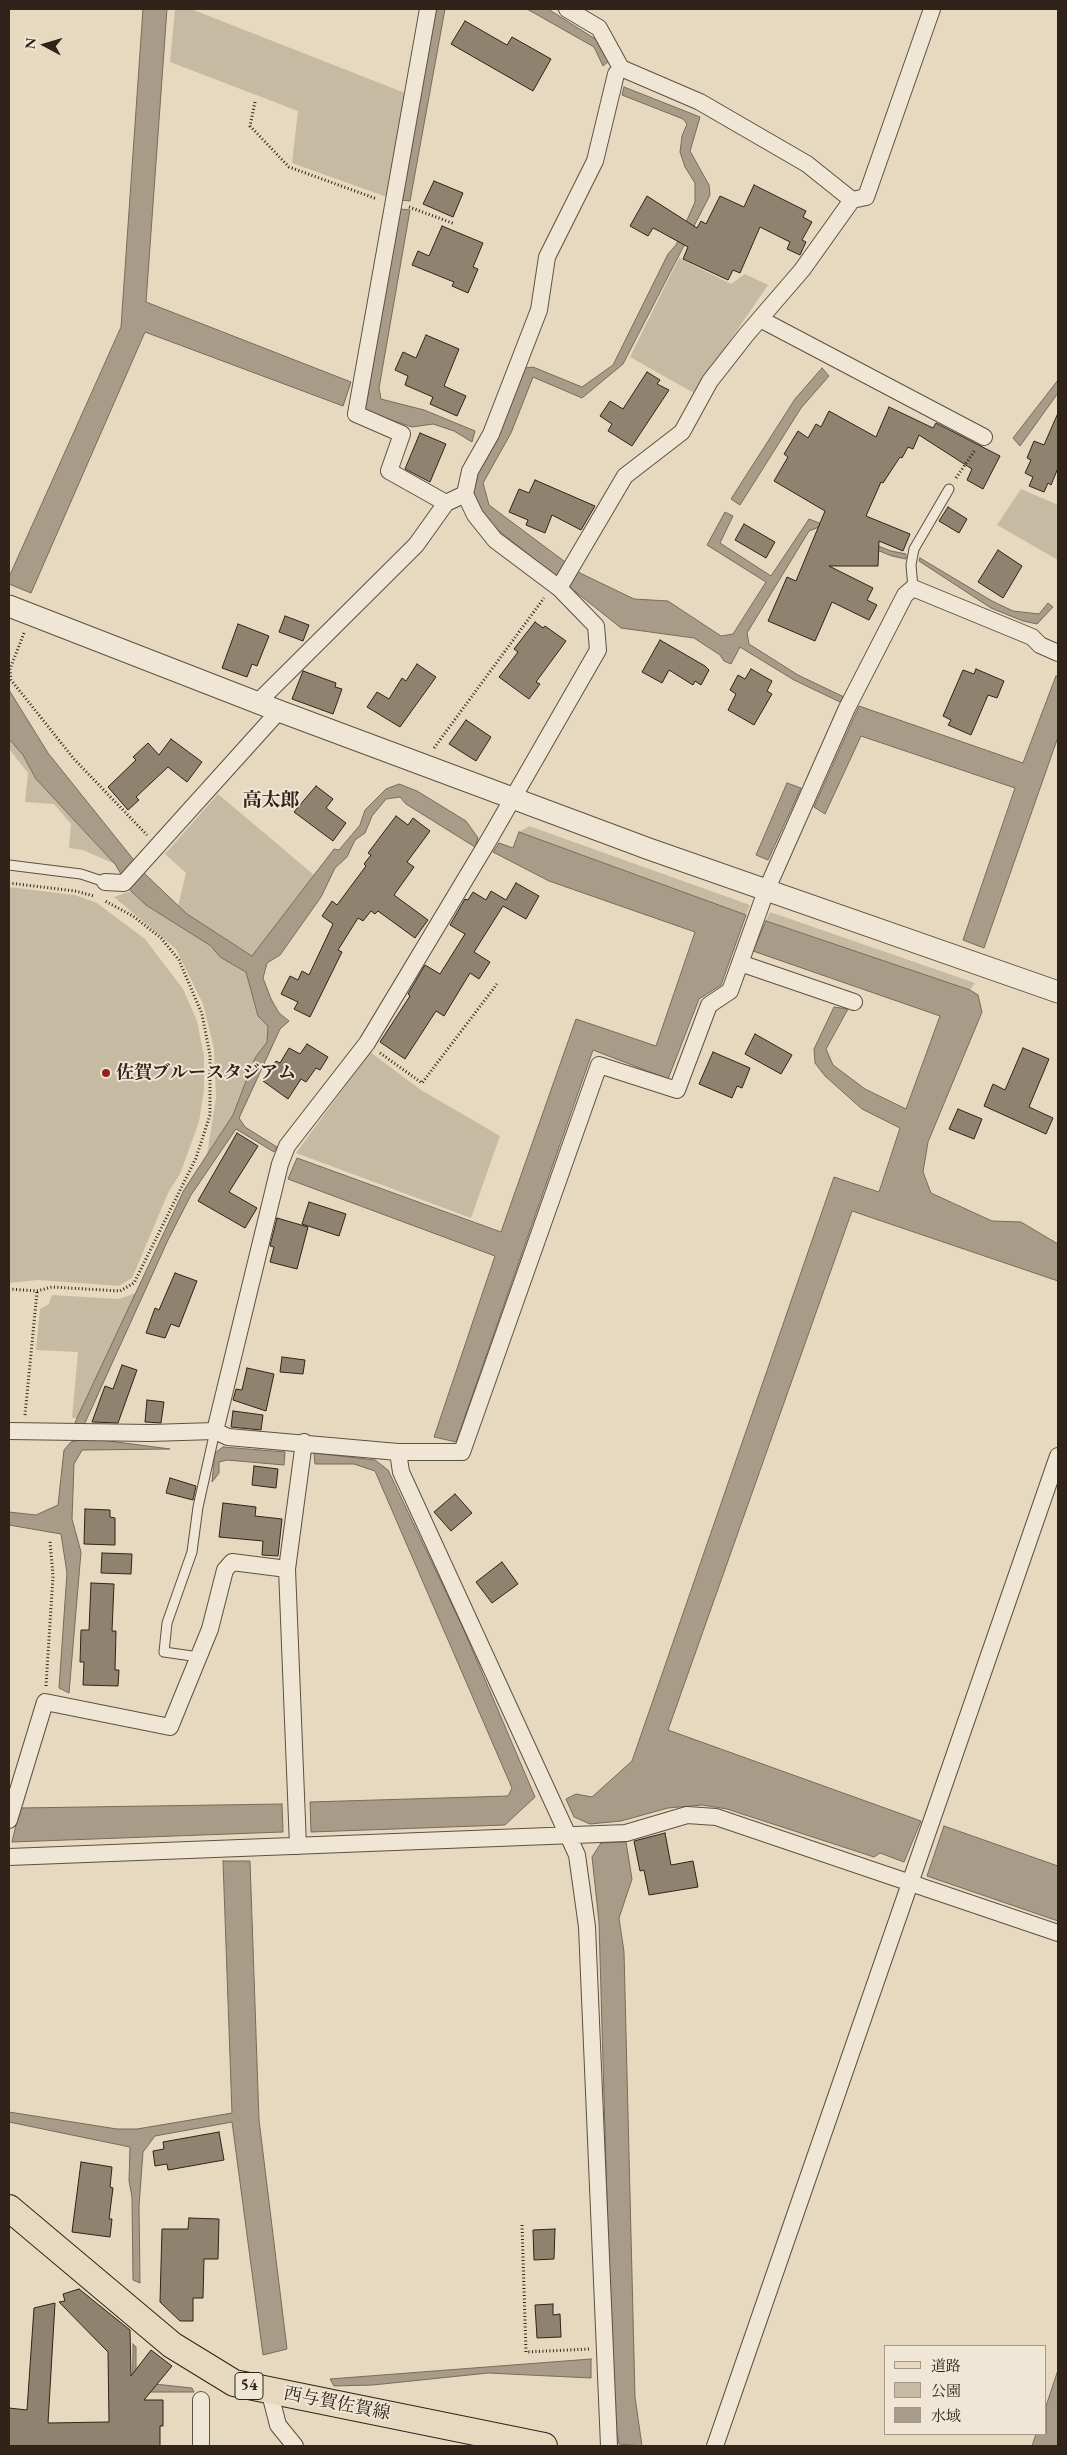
<!DOCTYPE html>
<html>
<head>
<meta charset="utf-8">
<style>
  body { margin:0 }
  #map { position:relative; width:1067px; height:2455px; overflow:hidden; background:#e6d9bf; font-family:"EB Garamond","Noto Serif JP",serif }
  canvas { display:block }
  .frame { position:absolute; inset:0; border:10px solid #302319; pointer-events:none }
  .legend { position:absolute; left:884px; top:2345px; width:162px; height:90px; box-sizing:border-box; background:#efe6d5; border:1px solid #a3988a; margin:0; padding:6px 9px; list-style:none; font-size:15px; color:#302319 }
  .legend li { display:flex; align-items:center; gap:10px; height:25px }
  .legend b { width:25px; border:1px solid #a3988a }
  .north { position:absolute; left:20px; top:20px; width:50px; height:50px; -webkit-text-stroke:4px #efe6d5; paint-order:stroke; rotate:276deg; font-size:14px; font-weight:700; line-height:20px; text-align:center; color:#302319 }
  .north::after { content:''; display:block; margin:auto; width:18px; height:22px; background:#302319; clip-path:polygon(50% 0,100% 100%,50% 72%,0 100%) }
</style>
</head>
<body>
<div id="map">
<canvas width="1067" height="2455"></canvas>
<div class="frame"></div>
<ul class="legend">
<li><b style="height:6px;background:#e6d9bf"></b>道路</li>
<li><b style="height:14px;background:#c7baa3"></b>公園</li>
<li><b style="height:14px;background:#a89b87"></b>水域</li>
</ul>
<div class="north">N</div>
</div>
<script>
const ctx = document.querySelector('canvas').getContext('2d');
ctx.lineJoin = 'round';
function fillPath(path, color) { ctx.fillStyle = color; ctx.fill(path, 'evenodd'); }
const poly = rows => new Path2D(rows.map(r => 'M' + r).join(''));
function stroke(path, color, width, dash) { ctx.strokeStyle = color; ctx.lineWidth = width; ctx.lineCap = dash ? 'butt' : 'round'; ctx.setLineDash(dash || []); ctx.stroke(path); }
function label(font, color, halo, rows, align = 'center') {
  ctx.font = font + ' "EB Garamond","Noto Serif JP",serif'; ctx.lineWidth = 4; ctx.setLineDash([]); ctx.textBaseline = 'middle'; ctx.strokeStyle = halo; ctx.fillStyle = color; for (const [text, x, y, turn = 0] of rows) {
    ctx.save(); ctx.translate(x, y); ctx.rotate((+turn || 0) * Math.PI / 180); ctx.textAlign = isNaN(turn) ? turn : align; if (halo) ctx.strokeText(text, 0, 0); ctx.fillText(text, 0, 0); ctx.restore();
  }
}
fillPath(poly([
  [175,9,191,9,405,93,387,197,292,163,298,111,170,62],
  [679,258,731,284,745,274,768,285,694,393,630,357],
  [1021,489,1058,505,1058,560,997,525],
  [9,739,23,755,36,779,115,864,83,850,69,848,71,824,54,804,25,802,28,773,9,749],
  [218,794,314,875,253,956,187,914,178,906,186,873,165,854],
  [529,826,750,905,746,915,519,832],
  [9,887,75,895,97,903,145,939,183,989,197,1021,204,1056,204,1090,199,1122,180,1174,169,1191,132,1278,119,1286,38,1280,9,1283],
  [131,891,146,905,211,946,220,957,246,972,258,1016,268,1026,267,1042,255,1058,233,1115,207,1155,216,1098,214,1048,203,1004,176,949,114,897],
  [770,912,975,983,970,990,766,921],
  [370,1052,421,1090,500,1136,471,1218,296,1153],
  [136,1293,77,1418,72,1418,78,1352,36,1350,40,1309,49,1304,52,1295,119,1299]
]), '#c7baa3');
const water = poly([
  [143,9,167,9,146,302,351,382,343,406,145,332,31,593,9,584,9,577,121,327,143,9],
  [435,9,445,9,410,201,401,200,435,9],
  [527,9,548,9,600,42,610,60,603,66,594,47,527,9],
  [624,87,700,117,690,151,709,185,710,195,623,364,582,398,533,377,511,433,483,483,489,505,580,573,634,599,668,601,721,636,733,634,766,582,707,545,725,512,733,516,720,543,771,576,809,519,891,551,906,554,906,559,892,556,819,527,809,531,747,633,749,644,798,675,844,697,840,702,794,680,740,647,731,664,724,661,720,655,694,638,621,628,479,515,471,487,501,429,525,368,533,367,582,387,613,365,668,254,676,245,695,202,695,183,685,167,680,152,682,136,687,124,683,119,622,95,624,87],
  [400,209,410,210,379,388,381,399,424,410,475,431,472,442,454,431,433,424,412,427,365,411,400,209],
  [822,368,829,376,801,408,740,505,731,499,795,399,822,368],
  [1058,380,1058,393,1020,446,1013,438,1058,380],
  [920,558,992,601,1013,611,1039,614,1048,603,1053,607,1037,624,1023,621,991,608,919,561,920,558],
  [1056,676,1058,677,1058,737,984,948,963,940,1015,788,861,736,825,814,814,807,859,706,1023,763,1056,676],
  [9,690,48,753,145,874,187,914,252,956,334,849,339,850,360,825,365,810,386,789,399,784,417,791,466,821,478,838,475,847,406,804,400,797,386,799,372,816,365,833,355,840,347,857,335,868,321,897,280,955,267,963,263,978,271,999,279,1013,289,1021,280,1029,239,1118,245,1127,277,1147,274,1152,236,1129,191,1195,168,1240,84,1425,75,1423,77,1418,184,1190,233,1115,255,1058,267,1042,268,1026,258,1016,246,972,220,957,211,946,146,905,131,891,115,864,36,779,23,755,9,739,9,690],
  [787,783,801,788,768,860,756,855,787,783],
  [519,832,746,915,721,985,699,999,668,1079,593,1050,456,1442,434,1437,495,1256,288,1179,297,1158,501,1232,576,1019,656,1046,695,932,549,881,493,852,499,843,513,848,519,832],
  [766,921,970,990,978,995,982,1012,928,1142,923,1172,931,1193,992,1221,1021,1222,1058,1244,1058,1281,852,1211,668,1730,921,1821,904,1862,880,1853,874,1857,727,1809,702,1805,668,1808,621,1821,590,1824,574,1817,566,1799,576,1794,592,1797,632,1761,834,1177,879,1192,900,1128,862,1109,825,1076,815,1063,814,1049,834,1007,848,1009,826,1049,833,1065,865,1089,906,1109,940,1016,753,951,766,921],
  [86,1438,170,1449,82,1450,74,1464,72,1519,81,1552,69,1693,59,1688,67,1573,61,1534,9,1525,9,1512,36,1515,58,1505,64,1450,71,1442,86,1438],
  [223,1447,285,1452,284,1465,227,1460,219,1462,219,1473,212,1482,215,1453,223,1447],
  [314,1453,375,1460,388,1470,463,1628,535,1797,505,1825,311,1832,310,1802,508,1796,512,1788,375,1471,354,1464,315,1464,314,1453],
  [282,1804,283,1832,12,1842,20,1808,282,1804],
  [944,1826,1058,1866,1058,1921,927,1876,944,1826],
  [626,1842,632,1879,619,1918,624,1952,635,2397,642,2446,619,2444,613,2409,599,1922,592,1857,601,1843,626,1842],
  [223,1861,250,1861,259,2120,287,2349,263,2355,232,2122,155,2136,143,2152,139,2206,140,2283,133,2280,132,2197,129,2181,130,2147,9,2122,9,2112,117,2129,137,2129,232,2113,223,1861],
  [133,2344,136,2347,136,2374,145,2383,192,2388,194,2392,143,2392,135,2405,135,2446,132,2446,133,2344],
  [591,2359,591,2378,488,2373,373,2385,334,2386,330,2379,591,2359],
  [1058,2370,1058,2444,1057,2446,1032,2446,1036,2434,1046,2434,1046,2406,1058,2370]
]);
fillPath(water, '#a89b87');
stroke(water, '#786b5b', 1);
const building = poly([
  [465,21,507,45,512,37,551,59,533,91,451,44,465,21],
  [434,181,463,193,453,217,423,204,434,181],
  [754,185,806,211,803,217,812,222,802,240,806,242,800,255,787,249,790,242,760,227,740,273,733,270,728,280,683,259,688,247,659,231,653,228,648,236,630,226,647,196,697,228,701,221,706,224,720,196,744,207,754,185],
  [442,226,483,243,473,267,478,269,468,293,452,286,454,282,412,265,418,251,429,256,442,226],
  [426,335,459,349,444,386,466,396,457,416,430,404,433,397,405,385,408,376,395,370,403,352,416,358,426,335],
  [647,372,660,380,657,384,669,390,632,446,608,431,612,424,600,416,610,401,623,409,647,372],
  [889,407,933,428,936,423,1000,456,983,489,967,480,972,469,919,435,913,449,908,447,902,458,900,457,883,483,881,482,866,516,910,534,903,551,879,541,878,566,829,566,873,588,867,600,877,605,869,620,832,602,815,641,768,621,787,577,796,581,825,511,774,481,788,457,784,454,798,431,808,438,816,424,821,427,829,411,876,437,889,407],
  [1058,413,1058,468,1051,485,1048,483,1044,492,1029,486,1033,477,1025,473,1031,460,1027,458,1034,441,1044,445,1058,413],
  [420,433,446,444,430,482,405,469,420,433],
  [535,480,595,506,581,530,552,515,545,533,526,525,528,520,509,512,519,489,529,493,535,480],
  [948,507,967,519,959,533,939,521,948,507],
  [744,524,775,542,766,558,735,540,744,524],
  [998,550,1022,566,1003,598,978,582,998,550],
  [285,616,309,625,303,641,279,632,285,616],
  [535,622,543,628,545,626,566,641,536,682,540,684,529,699,499,677,518,652,514,649,535,622],
  [238,624,269,636,257,666,252,664,247,677,222,668,238,624],
  [660,640,705,666,709,670,701,685,695,681,693,685,669,670,662,683,642,672,660,640],
  [417,664,436,677,400,727,367,707,377,692,389,699,402,678,406,681,417,664],
  [751,669,772,681,767,691,772,694,754,725,728,710,736,694,730,690,738,675,745,679,751,669],
  [976,669,1004,681,997,698,988,695,971,735,948,725,951,720,943,716,963,670,974,674,976,669],
  [303,671,336,683,335,687,342,689,333,714,292,699,303,671],
  [466,720,491,737,476,761,449,744,466,720],
  [171,739,202,762,187,782,168,767,136,797,139,800,128,810,108,787,136,760,133,757,148,743,159,755,171,739],
  [316,786,333,799,326,808,346,823,333,841,294,812,316,786],
  [396,816,408,825,413,818,430,831,407,862,414,867,394,895,428,920,415,938,378,911,375,914,371,911,363,921,358,918,338,950,342,952,310,1017,294,1009,298,1002,281,994,290,976,298,980,302,971,309,975,333,924,322,916,332,901,337,905,366,866,364,864,371,855,368,853,396,816],
  [516,883,539,896,526,919,503,906,474,952,490,962,479,979,470,973,444,1016,436,1011,405,1059,380,1042,410,996,408,994,425,965,440,974,465,934,450,925,465,899,468,900,473,892,486,900,491,891,506,900,516,883],
  [755,1034,792,1055,781,1074,745,1054,755,1034],
  [307,1044,328,1057,320,1070,316,1068,306,1082,301,1079,288,1099,263,1081,276,1061,280,1063,289,1048,300,1054,307,1044],
  [1023,1048,1049,1059,1029,1107,1053,1118,1046,1134,984,1106,993,1084,1005,1090,1023,1048],
  [713,1052,750,1068,742,1088,737,1086,732,1098,699,1084,713,1052],
  [958,1109,982,1119,974,1139,949,1129,958,1109],
  [237,1133,258,1146,229,1192,257,1208,245,1228,198,1201,237,1133],
  [309,1202,346,1214,339,1236,302,1224,309,1202],
  [277,1218,308,1227,297,1269,270,1262,274,1247,270,1246,277,1218],
  [175,1273,197,1281,179,1327,171,1324,165,1338,146,1333,155,1308,159,1310,175,1273],
  [282,1357,305,1360,303,1374,280,1372,282,1357],
  [122,1365,137,1370,118,1423,92,1422,105,1386,113,1389,122,1365],
  [247,1368,274,1374,266,1411,233,1400,236,1389,242,1390,247,1368],
  [147,1400,164,1402,161,1423,145,1422,147,1400],
  [233,1411,263,1415,261,1430,231,1427,233,1411],
  [254,1466,278,1469,276,1488,252,1485,254,1466],
  [170,1478,196,1486,193,1500,166,1493,170,1478],
  [455,1494,472,1513,451,1531,434,1512,455,1494],
  [223,1503,256,1507,255,1516,282,1519,278,1556,262,1555,263,1541,219,1537,223,1503],
  [85,1509,110,1510,110,1517,115,1518,115,1545,84,1544,85,1509],
  [102,1553,132,1554,131,1574,101,1573,102,1553],
  [502,1562,518,1584,492,1603,476,1582,502,1562],
  [91,1583,114,1584,112,1631,116,1631,115,1670,119,1670,118,1686,83,1685,84,1662,80,1662,81,1630,89,1630,91,1583],
  [665,1833,671,1865,693,1861,698,1887,649,1895,644,1870,640,1871,634,1841,665,1833],
  [219,2132,224,2160,168,2170,167,2164,155,2166,153,2151,164,2149,163,2142,219,2132],
  [81,2162,112,2167,110,2187,113,2188,109,2219,112,2219,110,2237,72,2232,81,2162],
  [189,2218,219,2219,218,2259,204,2259,203,2298,193,2298,193,2321,180,2321,160,2302,162,2229,188,2229,189,2218],
  [555,2229,554,2259,534,2260,533,2230,555,2229],
  [79,2289,130,2330,131,2376,151,2350,172,2366,144,2400,163,2400,163,2426,160,2426,160,2446,9,2446,9,2408,27,2410,34,2308,55,2303,48,2423,109,2422,108,2352,59,2302,65,2301,63,2294,79,2289],
  [553,2304,553,2315,560,2314,561,2337,537,2338,535,2305,553,2304]
]);
fillPath(building, '#8f826f');
stroke(building, '#302319', 1);
const service = poly([
  [913,588,911,565,914,549,949,489],
  [9,865,81,874,105,882],
  [199,1657,164,1652,167,1623,192,1552,198,1507,215,1431]
]);
const minor = poly([
  [428,9,356,414,402,434,389,471,446,503],
  [852,200,866,197,932,9],
  [760,319,984,437],
  [465,494,475,515,495,540,559,588,596,626,598,650,490,838,367,1043,287,1146,280,1164,215,1431,228,1437,398,1452,401,1472,577,1855,587,1927,609,2446],
  [559,588,625,476,682,432,710,381,746,335,802,270,852,200,807,164,700,102,621,68],
  [258,702,416,545,446,503,465,494,470,471,491,434,539,310,547,257,595,161,616,74,621,68,599,28,567,9],
  [105,882,124,883,279,711],
  [740,963,854,1002],
  [9,1431,150,1433,215,1431],
  [398,1452,462,1452,599,1065,677,1090,709,1005,730,991,766,891,847,708,905,595,913,588,1032,637,1040,645,1058,653],
  [287,1569,298,1846],
  [9,1820,45,1702,170,1727,210,1629,225,1570,232,1562,287,1569,304,1442],
  [9,1857,626,1833,687,1815,716,1817,1058,1933],
  [269,2390,278,2425,295,2446],
  [201,2446,201,2400],
  [715,2446,1058,1456]
]);
const tertiary = poly([
  [9,606,279,711,649,849,1058,992]
]);
const primary = poly([
  [9,2208,172,2345,234,2383,544,2446]
]);
stroke(service, '#5e5042', 11);
stroke(minor, '#5e5042', 18);
stroke(tertiary, '#5e5042', 23);
stroke(primary, '#302319', 28);
stroke(poly([
  [255,102,250,126,289,167,377,199],
  [409,207,455,224],
  [956,478,975,450],
  [24,633,10,669,11,680,74,759,147,835],
  [434,748,544,598],
  [9,883,75,891,94,896],
  [380,1053,422,1083,497,984],
  [9,1289,37,1291,52,1287,120,1291,134,1283,196,1158,210,1115,210,1055,202,1014,179,960,161,938,133,916,105,901],
  [25,1415,37,1292],
  [46,1686,53,1576,50,1541],
  [522,2225,526,2352,589,2349]
]), '#302319', 3, [1, 2.5]);
stroke(service, '#efe6d5', 9);
stroke(minor, '#efe6d5', 16);
stroke(tertiary, '#efe6d5', 21);
stroke(primary, '#e6d9bf', 26);
for (const [x, y, r, color] of [
  [106,1073,5,"#8f2418"]
]) { const dot = new Path2D(); dot.arc(x, y, r, 0, 2 * Math.PI); ctx.fillStyle = color; ctx.fill(dot); stroke(dot, '#efe6d5', 2); }
for (const [x, y, w] of [
  [249,2386,28]
]) { const box = new Path2D(); box.roundRect(x - w / 2, y - 13.5, w, 27, 4); ctx.fillStyle = '#efe6d5'; ctx.fill(box); stroke(box, '#302319', 1); }
label('bold 16px', '#302319', null, [
  ["54",249,2386]
]);
label('bold 18px', '#302319', '#efe6d5', [
  ["佐賀ブルースタジアム",116,1073]
], 'left');
label('18px', '#302319', '#efe6d5', [
  ["西与賀佐賀線",337,2404,11]
]);
label('bold 19px', '#302319', '#efe6d5', [
  ["高太郎",271,801]
]);
</script>
</body>
</html>
